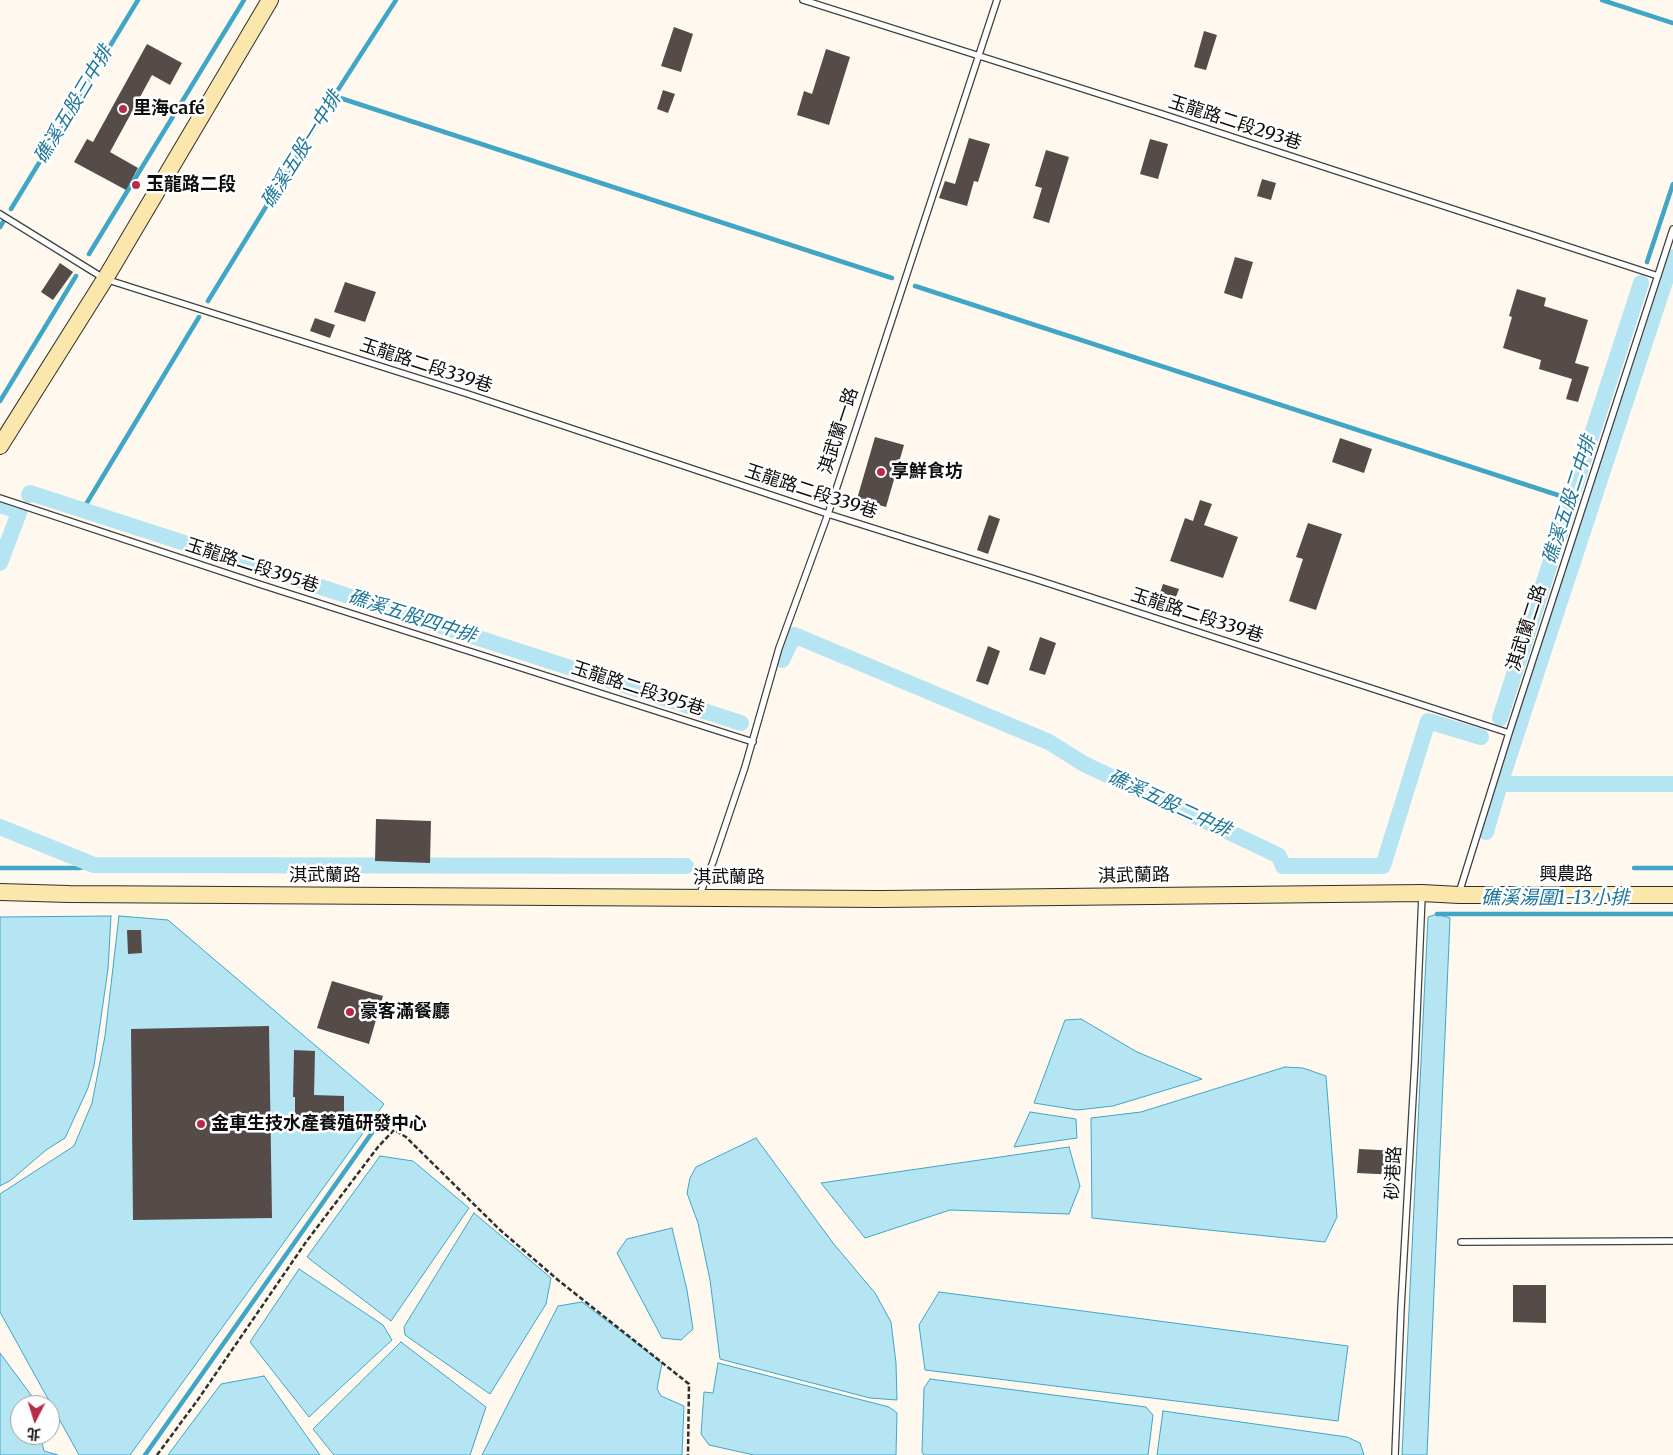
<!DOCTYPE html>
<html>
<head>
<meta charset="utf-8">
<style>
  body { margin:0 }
  #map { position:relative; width:1673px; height:1455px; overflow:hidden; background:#fef8ee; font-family:Merriweather,"Noto Sans TC",serif }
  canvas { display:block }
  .north { position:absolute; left:10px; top:1395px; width:50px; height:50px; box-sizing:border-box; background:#fff; border:1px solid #9e9e9e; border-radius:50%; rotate:185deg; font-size:14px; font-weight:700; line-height:20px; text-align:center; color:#0d0d0d }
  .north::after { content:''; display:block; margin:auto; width:18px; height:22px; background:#b62c48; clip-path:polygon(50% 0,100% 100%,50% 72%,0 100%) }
</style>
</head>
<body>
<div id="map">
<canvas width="1673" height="1455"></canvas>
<div class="north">北</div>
</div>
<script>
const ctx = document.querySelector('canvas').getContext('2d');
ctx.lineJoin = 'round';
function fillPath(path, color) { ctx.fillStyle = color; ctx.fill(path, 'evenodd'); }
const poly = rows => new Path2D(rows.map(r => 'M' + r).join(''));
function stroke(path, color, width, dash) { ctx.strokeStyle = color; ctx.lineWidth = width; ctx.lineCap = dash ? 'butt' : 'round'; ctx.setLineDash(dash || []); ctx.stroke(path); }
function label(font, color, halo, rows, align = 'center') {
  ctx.font = font + ' Merriweather,"Noto Sans TC",serif'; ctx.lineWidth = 5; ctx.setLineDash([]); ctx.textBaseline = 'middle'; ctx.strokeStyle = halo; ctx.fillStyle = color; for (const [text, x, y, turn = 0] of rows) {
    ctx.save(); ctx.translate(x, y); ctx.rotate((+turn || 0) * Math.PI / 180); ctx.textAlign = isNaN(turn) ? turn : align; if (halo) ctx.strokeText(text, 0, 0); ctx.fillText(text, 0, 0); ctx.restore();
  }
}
const water = poly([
  [1437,914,1450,918,1427,1455,1402,1455,1428,917,1437,914],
  [111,916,108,969,94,1066,88,1088,65,1138,46,1150,11,1180,0,1186,0,917,111,916],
  [119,916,168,920,384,1104,130,1455,79,1455,0,1312,0,1194,74,1146,92,1103,105,1036,119,916],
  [1081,1019,1137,1052,1202,1079,1113,1106,1077,1110,1034,1103,1065,1020,1081,1019],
  [1285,1067,1303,1068,1326,1076,1337,1217,1325,1242,1092,1218,1091,1118,1141,1112,1285,1067],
  [1030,1112,1076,1119,1077,1138,1014,1147,1030,1112],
  [756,1138,833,1243,875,1293,891,1322,896,1363,897,1400,870,1398,720,1359,710,1280,698,1223,687,1193,690,1178,696,1167,756,1138],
  [1069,1147,1080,1186,1069,1214,950,1210,865,1238,821,1183,1069,1147],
  [380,1156,413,1161,469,1208,391,1321,307,1257,380,1156],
  [474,1213,551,1278,546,1304,490,1394,405,1335,404,1327,474,1213],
  [672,1228,687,1290,693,1329,681,1340,662,1338,617,1253,627,1239,672,1228],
  [299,1269,383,1325,392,1340,309,1417,250,1342,299,1269],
  [939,1292,1348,1346,1338,1421,925,1370,919,1325,939,1292],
  [582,1302,662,1363,657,1389,661,1396,684,1406,682,1455,482,1455,558,1306,582,1302],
  [401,1342,486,1407,470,1455,334,1455,313,1429,401,1342],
  [0,1353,31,1395,33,1405,20,1405,20,1435,40,1435,44,1451,58,1455,0,1455,0,1353],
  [718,1363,889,1407,897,1413,896,1455,754,1455,709,1445,701,1434,704,1392,713,1393,718,1363],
  [264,1376,320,1455,168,1455,221,1384,264,1376],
  [930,1379,1146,1407,1153,1415,1148,1455,924,1455,922,1452,924,1388,930,1379],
  [1163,1411,1347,1437,1360,1443,1364,1455,1157,1455,1163,1411]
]);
fillPath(water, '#b5e5f3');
stroke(water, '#3fa6c7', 1);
stroke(poly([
  [1602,0,1673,23],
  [334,96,892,278],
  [11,209,138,0],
  [0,227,3,222],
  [89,254,244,0],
  [1647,262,1673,184],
  [915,286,1573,500],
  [208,301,334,96,396,0],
  [0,401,76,276],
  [1591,506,1592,507],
  [82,511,199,317],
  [0,868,79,868,94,865],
  [1634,868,1673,868],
  [1437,914,1673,914],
  [145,1455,383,1117]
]), '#3fa6c7', 4.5);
stroke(poly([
  [29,495,30,493,741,723],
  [0,505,19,511],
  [0,563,20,510],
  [782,660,794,635,1049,742,1084,764,1265,849,1279,856,1283,866,1383,866,1428,721,1481,737],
  [1500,718,1641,283],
  [1500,784,1673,257],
  [0,827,94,865,686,866],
  [1486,832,1500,784,1673,784]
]), '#b5e5f3', 16);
fillPath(poly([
  [674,27,693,34,681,72,661,66],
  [1204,31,1217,35,1206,70,1194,67],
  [147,44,182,63,170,85,152,75,110,152,138,168,126,190,74,162,87,139,93,142],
  [826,49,850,57,829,125,797,115,804,91,812,94],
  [663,90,675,94,668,113,657,109],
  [969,138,990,144,978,182,974,181,967,206,939,198,945,181,955,184],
  [1150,139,1168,144,1158,179,1140,174],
  [1046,150,1069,157,1049,223,1033,218,1042,188,1035,186],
  [1262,179,1276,183,1271,200,1257,196],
  [1235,257,1253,262,1242,299,1224,293],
  [60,263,73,272,53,300,41,292],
  [345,282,376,292,365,322,334,312],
  [1517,289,1546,298,1544,306,1588,320,1575,363,1589,367,1578,402,1566,399,1572,379,1539,369,1541,360,1503,348,1512,317,1509,316],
  [315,318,335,325,330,338,310,331],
  [875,437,904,445,886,507,857,499],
  [1340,438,1372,449,1364,473,1332,462],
  [1200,500,1212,504,1204,525,1238,537,1223,578,1170,561,1185,518,1193,521],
  [989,515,1000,519,988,554,977,550],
  [1308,523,1342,534,1316,610,1289,601,1303,559,1296,557],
  [1163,584,1179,589,1172,607,1157,602],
  [1040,637,1056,643,1045,675,1029,670],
  [988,646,1000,651,988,685,976,681],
  [376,819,431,821,430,863,375,861],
  [127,930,141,930,142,953,128,954],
  [332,981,383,996,369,1044,317,1028],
  [269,1026,272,1218,133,1220,131,1029],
  [294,1050,315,1051,314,1095,344,1096,344,1117,295,1117,295,1097,293,1097],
  [1359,1149,1399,1151,1398,1175,1357,1173],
  [1513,1285,1546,1285,1546,1323,1513,1322]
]), '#554c4a');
const lane = poly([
  [803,0,1159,113,1658,276],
  [0,214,105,279,468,394,828,514,1038,580,1509,733],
  [0,498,259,584,753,742],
  [1459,893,1509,733,1673,229],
  [699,896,713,862,745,767,779,648,828,514,997,0],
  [1461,1242,1673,1241],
  [1395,1455,1401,1308,1415,1061,1422,895]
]);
const secondary = poly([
  [0,446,105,279,270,0],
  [0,892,69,894,881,899,1422,893,1459,895,1673,895]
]);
stroke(lane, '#404040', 8);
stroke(secondary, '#2f2f2f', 18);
stroke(poly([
  [157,1455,197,1401,306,1242,378,1147,394,1130,406,1137,499,1229,558,1280,689,1384,688,1455]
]), '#2f2f2f', 2.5, [5, 2.5]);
stroke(lane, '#fff', 5.5);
stroke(secondary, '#fbe6ac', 16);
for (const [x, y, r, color] of [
  [123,109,5,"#b62c48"],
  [136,185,5,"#b62c48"],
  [881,472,5,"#b62c48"],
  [350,1012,5,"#b62c48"],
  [201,1124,5,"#b62c48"]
]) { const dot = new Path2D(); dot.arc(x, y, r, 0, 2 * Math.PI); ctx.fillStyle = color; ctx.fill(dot); stroke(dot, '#fff', 2); }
label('bold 18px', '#0d0d0d', '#fff', [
  ["里海café",133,109],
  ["玉龍路二段",146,185],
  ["享鮮食坊",891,472],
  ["豪客滿餐廳",360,1012],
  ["金車生技水產養殖研發中心",211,1124]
], 'left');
label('18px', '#0d0d0d', '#fff', [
  ["玉龍路二段293巷",1235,123,18],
  ["玉龍路二段339巷",426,366,18],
  ["淇武蘭一路",839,431,-72],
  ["玉龍路二段339巷",811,492,18],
  ["玉龍路二段395巷",252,566,18],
  ["玉龍路二段339巷",1197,616,18],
  ["淇武蘭二路",1527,628,-72],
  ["玉龍路二段395巷",638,689,18],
  ["興農路",1566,875],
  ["淇武蘭路",325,876],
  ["淇武蘭路",1134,876,-1],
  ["淇武蘭路",729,878],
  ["砂港路",1394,1173,-87]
]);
label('italic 19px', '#1c7699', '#fff', [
  ["礁溪五股三中排",74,105,-59],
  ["礁溪五股一中排",302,150,-58],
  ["礁溪五股二中排",1570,500,-72],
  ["礁溪五股四中排",412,617,18],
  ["礁溪五股二中排",1169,804,25],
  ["礁溪湯圍1-13小排",1555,899]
]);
</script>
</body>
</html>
